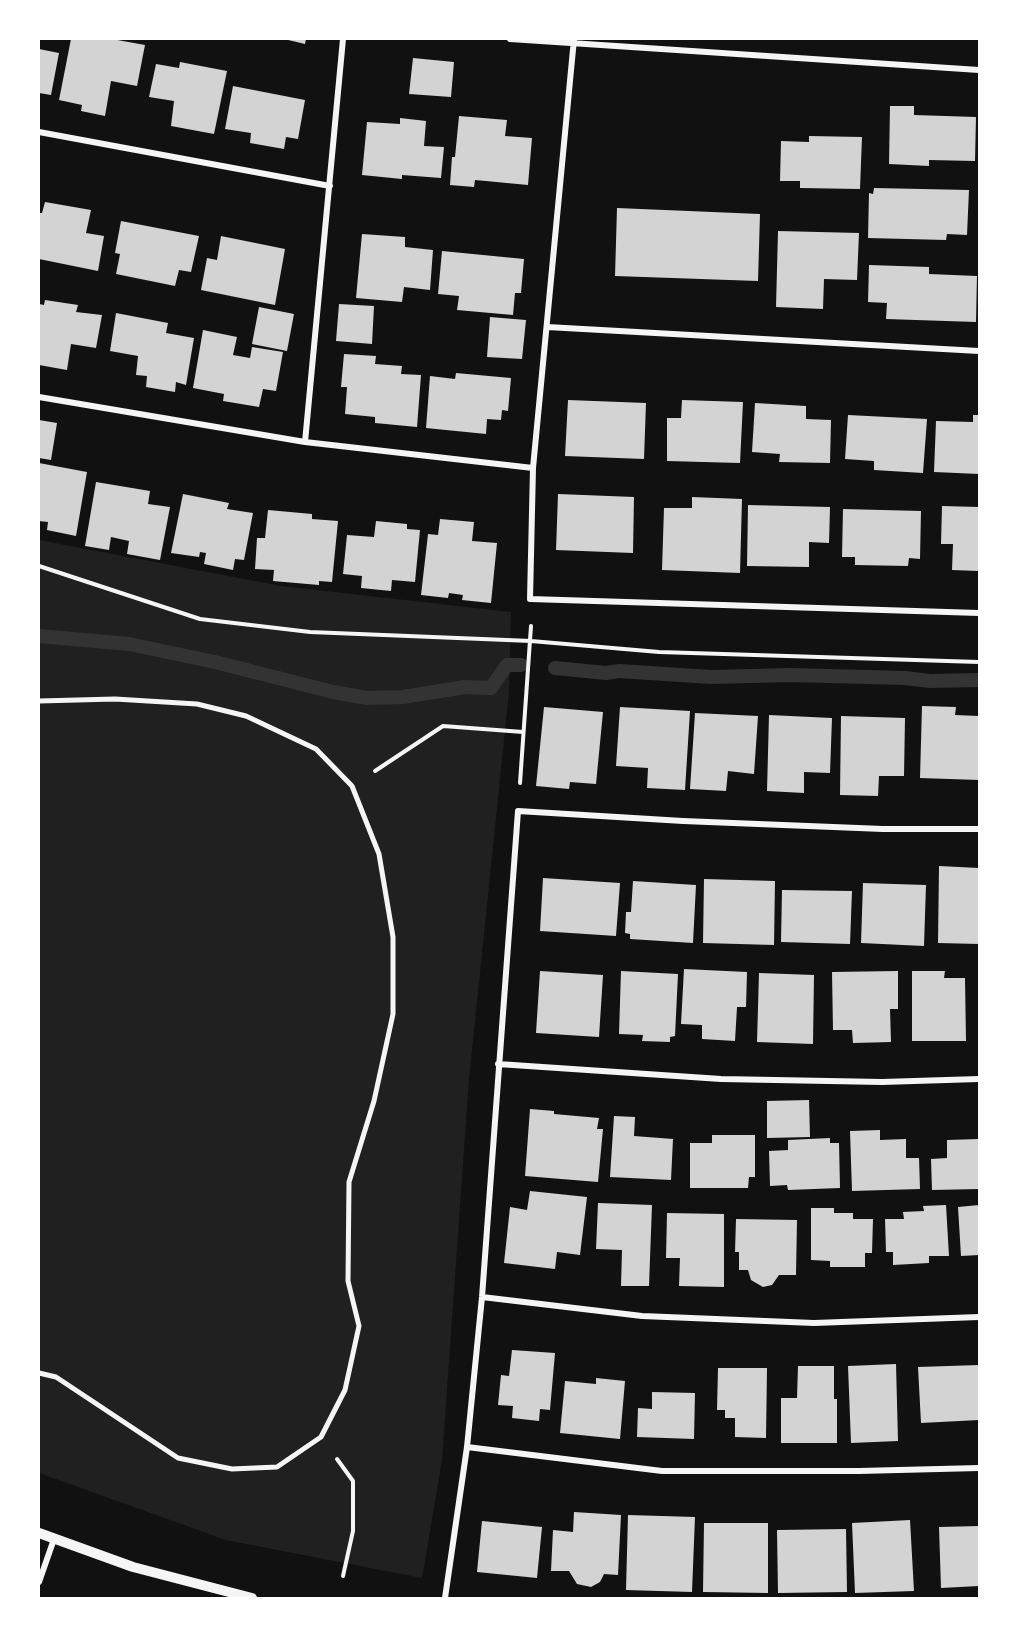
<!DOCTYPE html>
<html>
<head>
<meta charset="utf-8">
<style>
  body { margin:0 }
  #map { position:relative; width:1018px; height:1637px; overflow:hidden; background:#111; font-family:"Asap Condensed",sans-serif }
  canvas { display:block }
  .frame { position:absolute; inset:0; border:40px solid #fff; pointer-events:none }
</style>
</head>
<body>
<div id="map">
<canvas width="1018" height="1637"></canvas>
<div class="frame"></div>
</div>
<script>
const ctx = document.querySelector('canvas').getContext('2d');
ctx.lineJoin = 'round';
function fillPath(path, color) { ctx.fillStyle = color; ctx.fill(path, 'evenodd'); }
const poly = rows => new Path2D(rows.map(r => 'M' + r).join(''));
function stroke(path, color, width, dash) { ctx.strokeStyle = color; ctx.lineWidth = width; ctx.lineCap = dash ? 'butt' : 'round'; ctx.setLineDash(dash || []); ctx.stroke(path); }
fillPath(poly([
  [39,540,281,586,511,612,509,692,469,1079,442,1460,422,1578,226,1540,39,1473]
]), '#202020');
stroke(poly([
  [39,636,129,644,215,662,333,692,367,698,403,697,465,687,491,688,507,665,521,665],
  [555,668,606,673,619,671,711,677,790,675,905,678,930,681,979,680]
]), '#333', 14);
fillPath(poly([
  [71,39,112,39,145,45,137,86,111,81,105,116,81,111,82,105,59,100],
  [284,39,306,39,305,44],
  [39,49,59,53,51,95,39,93],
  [413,58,454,62,451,97,409,94],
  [180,62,227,71,214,134,171,126,174,101,149,97,156,64,179,68],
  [233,86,305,100,298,139,286,137,284,149,250,143,251,133,225,129],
  [890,106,914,106,914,115,976,117,975,161,929,160,929,166,889,164],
  [459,116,507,120,505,136,532,138,528,185,475,180,474,187,450,185,452,157,455,157],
  [400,118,426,121,424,146,444,147,441,178,402,175,402,179,362,175,367,122,400,124],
  [809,136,862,137,860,189,800,188,800,181,780,181,781,141,809,142],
  [874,188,969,190,967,235,947,234,946,240,868,238,869,193,873,194],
  [45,202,91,210,86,233,104,236,98,271,39,259,39,213,42,213],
  [617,208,760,214,758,281,615,276],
  [121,221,199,236,191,272,179,270,175,286,116,274,120,254,115,253],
  [778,231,859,233,857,280,824,279,823,309,776,307],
  [362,234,405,237,405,247,433,250,430,290,404,287,402,302,356,298],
  [221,236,285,249,275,305,201,290,207,258,217,260],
  [442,251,524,259,521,293,515,293,513,315,457,310,459,296,438,294],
  [869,265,929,267,929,274,977,276,976,322,886,319,887,303,868,302],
  [45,300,78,305,76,312,102,315,96,348,71,344,67,370,39,365,39,304,44,305],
  [339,304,374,306,372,344,336,341],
  [259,307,294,314,287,351,252,344],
  [116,313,168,323,166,333,194,338,186,385,176,382,175,392,146,387,147,376,136,375,138,356,110,351],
  [490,317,526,320,522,359,487,357],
  [203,330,237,337,233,355,250,358,252,347,283,352,276,391,263,389,259,407,223,401,224,394,193,388],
  [344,354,376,356,375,364,402,366,401,374,421,375,417,427,375,423,375,417,345,414,347,387,341,387],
  [456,373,511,378,508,411,502,410,501,420,487,419,486,434,426,428,430,376,455,379],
  [568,400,646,403,644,459,565,456],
  [682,400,743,402,740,463,667,461,667,418,681,418],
  [755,403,806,406,806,419,831,420,830,463,779,462,780,454,752,452],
  [848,415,927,419,923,473,874,470,874,461,845,459],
  [973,415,979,415,979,474,934,472,936,421,973,422],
  [39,420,57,423,51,460,39,458],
  [39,463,87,472,76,536,47,530,48,522,39,521],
  [96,482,150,491,148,504,170,507,160,560,127,554,129,541,111,537,109,550,85,546],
  [183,494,229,503,227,509,253,513,244,560,235,559,233,570,204,564,206,553,200,552,199,557,171,553],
  [558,494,634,497,633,553,556,550],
  [692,497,742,499,740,573,662,570,664,508,692,508],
  [748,505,830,507,829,543,809,542,809,567,747,566],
  [942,506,979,507,979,571,952,570,953,544,941,544],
  [843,509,921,511,920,559,909,558,908,566,855,565,855,557,842,557],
  [268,510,312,514,312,519,338,521,332,582,319,581,319,585,273,581,274,570,255,569,257,538,265,538],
  [440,519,474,522,472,541,497,543,491,603,462,600,463,595,449,593,448,598,421,595,428,534,438,535],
  [376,521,407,524,407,529,420,530,415,582,392,580,391,591,361,588,362,576,343,574,347,535,374,537],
  [922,706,956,707,955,715,979,716,979,780,920,778],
  [544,707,603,712,596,784,570,782,569,789,536,786],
  [620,707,690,711,685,790,647,788,648,768,616,766],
  [695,713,758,716,754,774,728,771,726,791,690,789],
  [769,715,832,718,830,773,804,772,804,793,767,791],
  [841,716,905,718,904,776,879,776,878,796,840,795],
  [939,866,979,868,979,944,938,943],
  [543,878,620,883,616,936,540,931],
  [704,879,775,881,774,945,703,943],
  [633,881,696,885,693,943,630,939,630,934,625,933,626,912,631,912],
  [863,883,926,885,924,946,861,943],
  [782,890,852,891,850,944,781,942],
  [684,969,747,972,746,1007,737,1007,735,1041,702,1039,702,1025,681,1024],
  [540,971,603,975,599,1037,536,1033],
  [621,971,678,974,675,1036,670,1037,670,1042,642,1041,643,1035,619,1034],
  [898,971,898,1009,890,1009,891,1042,853,1043,852,1030,833,1030,832,972],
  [912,971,945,971,944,978,965,978,966,1041,912,1041],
  [759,973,814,975,813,1044,757,1042],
  [809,1100,810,1137,767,1138,767,1101],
  [530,1109,554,1111,554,1114,599,1118,597,1129,603,1129,598,1182,525,1176],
  [614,1116,635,1117,634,1136,673,1139,671,1180,610,1177],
  [880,1130,880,1140,906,1139,906,1158,919,1158,920,1189,852,1191,850,1131],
  [712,1135,755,1135,755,1177,749,1177,748,1188,690,1188,690,1143,712,1143],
  [830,1138,830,1143,839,1143,840,1188,788,1190,787,1185,770,1186,769,1151,788,1150,788,1140],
  [979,1139,979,1189,932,1190,931,1159,947,1158,947,1140],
  [530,1191,587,1197,580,1255,557,1252,555,1269,504,1263,510,1207,527,1210],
  [598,1203,652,1205,649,1286,621,1286,622,1250,596,1249],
  [946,1205,949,1256,929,1256,929,1263,893,1265,893,1252,886,1252,885,1219,904,1219,903,1212,924,1211,923,1206],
  [979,1205,979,1255,961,1256,958,1207],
  [811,1208,834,1208,834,1213,853,1213,853,1219,873,1219,872,1253,865,1253,865,1267,830,1267,830,1261,811,1260],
  [667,1213,724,1214,724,1287,679,1286,680,1258,666,1258],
  [736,1219,797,1220,796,1275,779,1275,772,1285,763,1287,751,1280,748,1270,739,1270,739,1252,735,1252],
  [512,1350,555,1353,550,1410,540,1409,539,1421,512,1418,513,1406,498,1405,501,1375,509,1376],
  [896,1364,898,1441,851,1443,848,1366],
  [979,1365,979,1420,921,1423,918,1367],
  [798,1366,834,1366,834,1399,837,1399,837,1443,781,1443,781,1398,797,1398],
  [718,1368,767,1368,766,1438,735,1437,735,1418,725,1418,725,1410,717,1410],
  [596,1378,625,1381,620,1439,560,1433,565,1381,596,1384],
  [652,1392,695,1393,694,1439,637,1437,638,1408,652,1409],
  [574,1512,621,1515,618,1575,604,1574,600,1582,591,1587,577,1584,569,1571,551,1571,553,1530,573,1532],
  [628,1515,695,1517,692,1592,626,1590],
  [910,1520,914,1591,855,1593,852,1523],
  [482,1521,542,1527,537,1578,477,1572],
  [704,1523,768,1523,768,1593,703,1592],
  [979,1526,979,1586,941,1588,939,1527],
  [846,1529,847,1592,778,1593,777,1530]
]), '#d3d3d3');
stroke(poly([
  [39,566,200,619,310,632,531,641,659,652,979,662],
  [375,771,443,726,523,732],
  [520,783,531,626],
  [337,1459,353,1481,353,1531,343,1576]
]), '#f5f5f5', 4);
stroke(poly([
  [39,701,115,699,197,704,246,716,316,749,352,786,379,854,393,937,393,1014,374,1101,349,1182,348,1281,359,1326,345,1390,321,1437,277,1467,232,1469,178,1458,56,1377,39,1373]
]), '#f5f5f5', 5);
stroke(poly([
  [510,39,979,70],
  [574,39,533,468,530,599,979,613],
  [39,132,330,186],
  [547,327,979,351],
  [39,397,305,442,533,468],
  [305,442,343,39],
  [498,1064,721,1079,882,1082,979,1079],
  [482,1297,642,1316,814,1323,979,1317],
  [467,1447,662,1471,859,1471,979,1468],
  [39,1582,54,1539],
  [445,1598,467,1447,482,1297,518,811,683,821,883,829,979,829]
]), '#f5f5f5', 6);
stroke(poly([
  [39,1533,133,1567,252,1598]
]), '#f5f5f5', 10);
</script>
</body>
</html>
